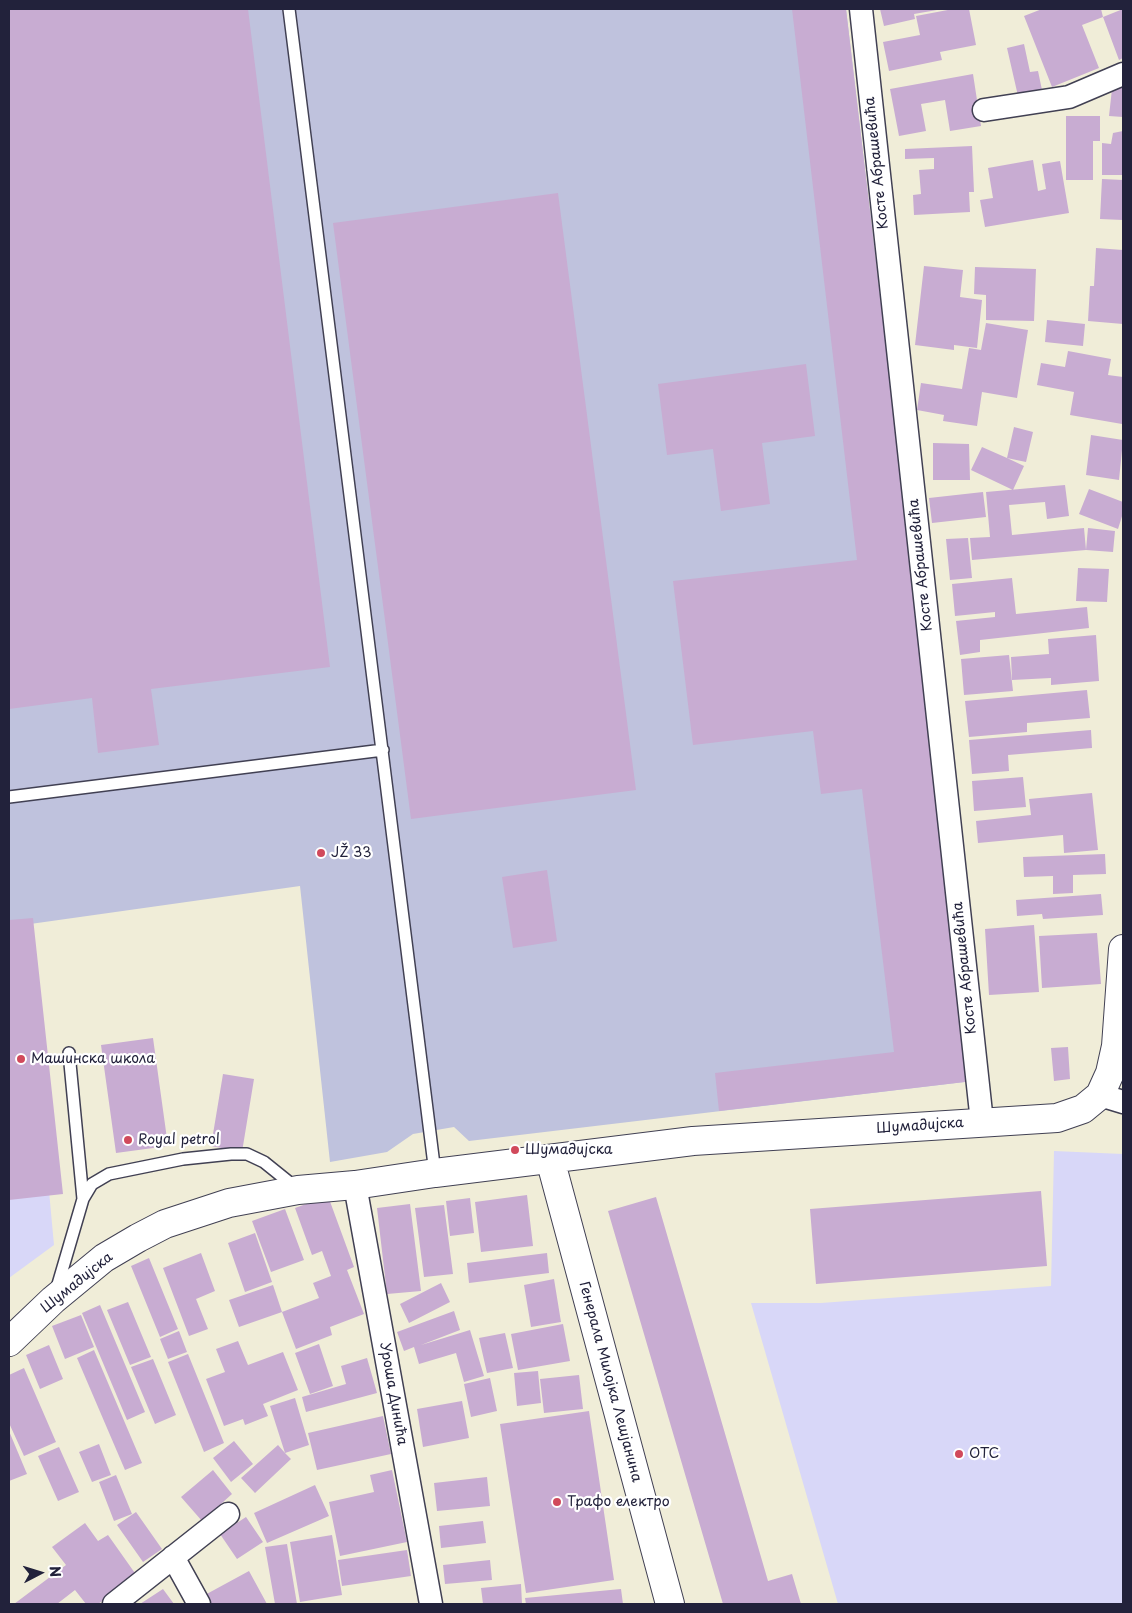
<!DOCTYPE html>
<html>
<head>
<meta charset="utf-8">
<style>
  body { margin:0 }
  #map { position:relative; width:1132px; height:1613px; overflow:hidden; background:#f0edd8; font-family:"Playpen Sans",sans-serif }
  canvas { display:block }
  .frame { position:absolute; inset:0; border:10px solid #22223b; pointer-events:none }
  .north { position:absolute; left:15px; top:1548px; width:50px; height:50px; -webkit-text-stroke:4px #fff; paint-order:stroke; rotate:85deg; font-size:14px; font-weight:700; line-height:20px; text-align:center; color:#22223b }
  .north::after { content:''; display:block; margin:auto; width:18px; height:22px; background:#22223b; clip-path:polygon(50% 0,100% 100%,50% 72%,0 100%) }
</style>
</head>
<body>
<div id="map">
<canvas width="1132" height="1613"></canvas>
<div class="frame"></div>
<div class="north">N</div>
</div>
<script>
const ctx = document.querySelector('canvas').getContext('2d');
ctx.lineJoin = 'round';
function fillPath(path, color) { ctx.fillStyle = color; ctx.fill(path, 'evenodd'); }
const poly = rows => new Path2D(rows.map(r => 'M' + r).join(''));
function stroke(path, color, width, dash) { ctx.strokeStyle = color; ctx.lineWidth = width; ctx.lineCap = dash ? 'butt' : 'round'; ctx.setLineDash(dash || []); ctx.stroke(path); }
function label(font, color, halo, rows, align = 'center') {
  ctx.font = font + ' "Playpen Sans",sans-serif'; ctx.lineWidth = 4.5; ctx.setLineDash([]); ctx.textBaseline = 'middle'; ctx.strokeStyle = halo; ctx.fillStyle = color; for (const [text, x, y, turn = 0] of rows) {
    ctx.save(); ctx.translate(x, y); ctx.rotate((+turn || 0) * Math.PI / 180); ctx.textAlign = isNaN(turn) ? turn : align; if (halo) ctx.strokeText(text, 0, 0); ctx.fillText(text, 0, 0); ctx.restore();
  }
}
fillPath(poly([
  [16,926,49,1191,54,1245,9,1278,9,927],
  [1054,1151,1123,1154,1123,1604,838,1604,751,1303,821,1303,1051,1286]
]), '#d8d7f8');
fillPath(poly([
  [9,9,846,9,973,1081,469,1141,454,1127,413,1134,387,1152,330,1162,300,886,9,927]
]), '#bfc2dd');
fillPath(poly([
  [9,9,248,9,330,667,151,689,159,745,98,753,92,698,9,709],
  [792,9,846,9,973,1081,719,1111,715,1073,894,1052,862,789,821,794,813,731,693,745,673,581,857,560],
  [880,9,937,9,937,10,914,14,915,19,884,26],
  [953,9,969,9,976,45,940,52,942,60,889,71,883,42,920,35,916,16],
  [1042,9,1101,9,1103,17,1082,25,1099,68,1052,87,1024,16],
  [1123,9,1123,58,1119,60,1103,17],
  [1024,44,1030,72,1038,71,1042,90,1018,96,1007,48],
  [973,74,981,126,950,131,945,100,921,104,926,131,899,136,890,89],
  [1113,80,1123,81,1123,117,1109,116],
  [1066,116,1100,116,1100,141,1093,141,1093,180,1066,180],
  [1123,131,1123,175,1102,175,1102,143,1111,144,1113,133],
  [972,146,974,192,969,192,970,212,914,215,913,195,921,194,919,170,934,169,934,158,905,159,905,149],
  [1033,160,1038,191,1046,189,1042,164,1060,161,1069,213,985,227,980,200,993,198,988,168],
  [1102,179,1123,180,1123,220,1100,219],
  [558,193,636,790,411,819,333,223],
  [1096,248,1123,250,1123,324,1088,321,1090,286,1094,286],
  [924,266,963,270,960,297,982,300,977,348,954,345,954,350,915,345],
  [975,267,1036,269,1034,321,986,320,986,295,974,294],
  [1047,320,1085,324,1083,346,1045,342],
  [986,323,1028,330,1017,398,982,392,977,426,943,421,944,415,917,410,921,383,962,389,969,348,981,350],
  [1068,351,1111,359,1108,375,1123,377,1123,415,1122,424,1070,415,1074,392,1037,385,1041,363,1065,367],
  [806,364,815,436,762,443,770,504,721,511,713,449,667,455,658,384],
  [1014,427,1033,432,1026,462,1007,458,1024,466,1013,490,971,470,982,447,1007,458],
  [1091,435,1123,440,1119,480,1086,475],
  [933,443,969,444,970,480,933,480],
  [1065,485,1069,516,1047,519,1045,502,1009,505,1012,535,1084,528,1086,550,972,560,970,538,990,537,986,492],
  [1089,489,1123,502,1123,513,1118,529,1079,514],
  [983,492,986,517,932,523,929,498],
  [1088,528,1115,531,1113,552,1086,550],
  [968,538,972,578,950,580,946,539],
  [1078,568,1109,569,1107,602,1076,601],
  [1012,578,1016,614,1087,607,1089,628,980,640,980,652,960,655,956,621,995,617,995,612,955,616,952,584],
  [1096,635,1099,681,1051,685,1051,678,1012,680,1011,657,1049,654,1048,639],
  [1009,655,1013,691,964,695,961,659],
  [1087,690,1090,718,1027,723,1027,732,969,737,965,701],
  [1091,730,1092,748,1008,755,1009,771,972,774,969,740],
  [1023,777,1026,807,974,811,972,781],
  [1092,793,1098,850,1064,853,1063,835,978,843,976,821,1031,815,1029,799],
  [1105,854,1106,874,1073,875,1073,893,1053,894,1053,876,1024,877,1023,857],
  [547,870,557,941,513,948,502,877],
  [1101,894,1103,915,1043,919,1042,914,1017,916,1016,900],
  [33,918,63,1194,9,1200,9,920],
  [1034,925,1039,992,989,995,985,929],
  [1097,933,1101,984,1042,988,1039,936],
  [153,1038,168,1146,116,1153,101,1045],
  [1068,1047,1070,1079,1054,1081,1051,1048],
  [223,1074,254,1079,242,1152,211,1146],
  [1041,1191,1047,1266,816,1284,810,1209],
  [527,1195,533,1246,481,1252,475,1202],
  [328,1196,354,1267,347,1270,364,1314,330,1327,332,1335,296,1349,282,1312,319,1298,313,1283,331,1276,322,1251,312,1255,295,1208],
  [656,1197,768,1581,792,1574,801,1604,723,1604,608,1211],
  [470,1198,474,1233,450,1236,446,1201],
  [410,1204,421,1291,387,1294,377,1208],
  [444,1205,453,1274,424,1277,415,1208],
  [285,1209,304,1260,271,1272,252,1221],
  [255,1233,272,1282,245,1292,228,1243],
  [201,1253,215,1291,196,1299,208,1329,189,1336,163,1268],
  [547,1253,549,1273,469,1283,467,1263],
  [149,1258,178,1329,160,1337,131,1266],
  [554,1279,561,1322,531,1327,524,1285],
  [441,1283,450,1302,409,1323,400,1304],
  [273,1285,282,1312,239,1327,229,1300],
  [128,1302,151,1357,130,1365,107,1310],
  [100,1305,145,1412,127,1420,82,1313],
  [454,1311,460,1330,421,1345,470,1330,484,1376,464,1382,456,1353,419,1364,414,1347,404,1351,397,1332],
  [81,1315,94,1347,65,1359,52,1326],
  [563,1324,570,1361,518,1370,511,1334],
  [179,1331,187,1352,168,1359,160,1339],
  [505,1333,513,1368,487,1373,479,1338],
  [238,1341,248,1365,283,1352,298,1390,263,1404,268,1416,245,1425,243,1419,224,1426,206,1379,225,1372,216,1349],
  [319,1344,333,1386,310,1394,295,1353],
  [49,1345,63,1379,40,1389,26,1355],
  [94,1350,142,1463,125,1470,77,1358],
  [188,1354,224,1443,204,1452,168,1362],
  [367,1358,377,1393,306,1412,302,1397,346,1384,341,1366],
  [153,1359,176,1415,155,1424,131,1367],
  [24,1368,56,1442,24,1456,9,1423,9,1375],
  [538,1371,541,1403,517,1406,514,1373],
  [579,1375,583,1409,544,1413,540,1379],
  [490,1378,497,1411,471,1417,464,1384],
  [295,1398,309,1445,285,1453,291,1459,255,1493,241,1478,278,1445,285,1453,270,1406],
  [462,1401,469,1438,423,1447,417,1409],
  [589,1411,614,1580,526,1593,500,1424],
  [383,1416,391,1454,317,1470,308,1433],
  [9,1431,27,1474,9,1481],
  [234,1441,253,1464,231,1482,213,1458],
  [99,1444,111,1475,92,1482,79,1452],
  [59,1447,79,1492,58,1501,38,1456],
  [213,1470,232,1494,202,1521,181,1497],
  [392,1470,407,1542,340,1556,329,1502,374,1492,370,1475],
  [116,1475,132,1514,114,1521,99,1482],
  [487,1477,490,1506,437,1511,434,1483],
  [315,1485,329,1516,267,1543,254,1513],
  [136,1512,162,1549,143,1562,117,1525],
  [246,1517,263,1542,237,1559,220,1534],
  [483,1521,486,1543,441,1548,439,1526],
  [85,1523,98,1541,108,1535,137,1576,98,1604,86,1604,75,1590,57,1604,14,1604,66,1565,52,1547],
  [332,1535,342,1595,300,1602,290,1542],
  [287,1544,297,1604,275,1604,265,1547],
  [407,1550,411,1576,342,1586,338,1560],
  [490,1560,492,1580,445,1584,443,1565],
  [249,1571,267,1604,207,1604,203,1596],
  [521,1584,522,1604,483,1604,481,1588],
  [163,1589,174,1604,140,1604],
  [621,1589,623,1604,526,1604,525,1598]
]), '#c8acd2');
const service = poly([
  [289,9,435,1173],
  [9,797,383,750],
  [69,1053,83,1199],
  [56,1291,83,1199,92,1184,109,1174,183,1159,231,1154,247,1154,264,1162,295,1187]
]);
const minor = poly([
  [861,9,982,1122],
  [984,110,1069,97,1123,74],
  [1100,1095,1123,1102],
  [355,1185,431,1604],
  [173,1557,199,1604],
  [114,1604,228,1514]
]);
const tertiary = poly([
  [550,1159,670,1604],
  [9,1342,53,1300,104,1258,138,1238,165,1224,229,1203,298,1190,355,1185,435,1173,693,1141,1057,1118,1083,1109,1100,1095,1110,1073,1116,1046,1123,949]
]);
stroke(service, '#414053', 14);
stroke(minor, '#414053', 25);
stroke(tertiary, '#414053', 30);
stroke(service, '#fff', 11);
stroke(minor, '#fff', 22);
stroke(tertiary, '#fff', 28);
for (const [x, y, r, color] of [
  [321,853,5,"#d1495b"],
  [21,1059,5,"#d1495b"],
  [128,1140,5,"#d1495b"],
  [515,1150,5,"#d1495b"],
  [959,1454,5,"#d1495b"],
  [557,1502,5,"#d1495b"]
]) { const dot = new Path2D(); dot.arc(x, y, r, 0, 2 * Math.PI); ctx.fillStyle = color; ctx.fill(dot); stroke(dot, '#fff', 2); }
label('14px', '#22223b', '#fff', [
  ["Косте Абрашевића",877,163,-96],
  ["Косте Абрашевића",921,565,-96],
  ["Косте Абрашевића",965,968,-96],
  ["Шумадијска",920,1126,-4],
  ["Шумадијска",77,1283,-39],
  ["Генерала Милојка Лешјанина",610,1382,75],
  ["Уроша Динића",393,1394,80]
]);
label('14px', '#22223b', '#fff', [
  ["JŽ 33",331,853],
  ["Машинска школа",31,1059],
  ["Royal petrol",138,1140],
  ["Шумадијска",525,1150],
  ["OTC",969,1454],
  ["Трафо електро",567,1502]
], 'left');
</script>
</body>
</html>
